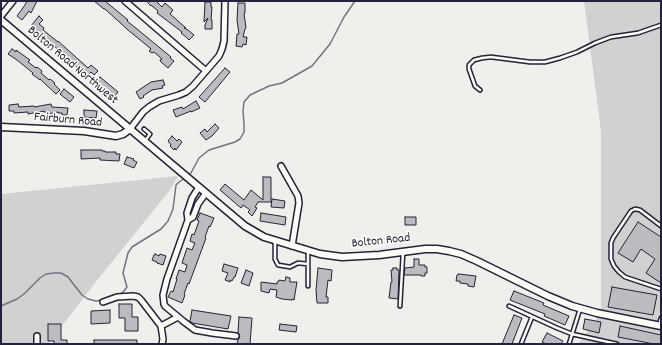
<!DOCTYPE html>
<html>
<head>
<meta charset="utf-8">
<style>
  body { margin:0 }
  #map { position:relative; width:662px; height:345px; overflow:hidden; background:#f0efec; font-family:Dekko,sans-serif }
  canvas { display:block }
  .frame { position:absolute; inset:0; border:2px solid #22223b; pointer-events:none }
</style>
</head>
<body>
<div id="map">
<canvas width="662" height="345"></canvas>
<div class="frame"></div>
</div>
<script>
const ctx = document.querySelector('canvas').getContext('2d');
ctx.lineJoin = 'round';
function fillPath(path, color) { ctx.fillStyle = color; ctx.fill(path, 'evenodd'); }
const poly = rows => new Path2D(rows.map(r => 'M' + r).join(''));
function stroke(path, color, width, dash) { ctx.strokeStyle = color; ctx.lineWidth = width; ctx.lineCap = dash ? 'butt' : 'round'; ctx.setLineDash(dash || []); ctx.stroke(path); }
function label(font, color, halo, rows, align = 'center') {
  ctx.font = font + ' Dekko,sans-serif'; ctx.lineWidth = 3; ctx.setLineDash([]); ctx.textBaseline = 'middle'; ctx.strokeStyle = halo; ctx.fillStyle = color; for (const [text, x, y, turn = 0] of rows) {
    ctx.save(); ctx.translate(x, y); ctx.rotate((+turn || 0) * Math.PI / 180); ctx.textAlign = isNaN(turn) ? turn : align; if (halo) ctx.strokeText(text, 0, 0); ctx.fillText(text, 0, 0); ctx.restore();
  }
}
fillPath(poly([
  [584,1,661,1,661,344,578,344,601,314,601,131],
  [178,176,170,190,95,283,48,344,1,344,1,194]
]), '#d2d1d1');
stroke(poly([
  [188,175,191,173,199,158,209,150,235,142,240,139,244,132,244,124,243,111,244,102,250,95,269,86,282,83,312,66,330,44,344,17,355,1],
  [119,295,124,291,127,287,123,273,128,253,132,247,161,229,168,221,173,209,176,185,179,182,185,178],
  [1,306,17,299,24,294,40,278,46,274,54,273,61,273,68,277,82,295,88,299,96,301,102,300]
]), '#737381', 1.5);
const building = poly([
  [27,1,37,1,31,13,29,11,22,20,17,16,25,5,27,1],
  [94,1,105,1,128,20,127,21,137,29,171,57,170,58,174,61,168,68,161,62,160,60,162,59,154,52,152,53,149,51,151,49,150,48,128,30,105,9,104,9,94,1],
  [147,1,156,1,162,7,165,3,173,10,170,14,186,28,184,28,188,30,194,35,189,40,186,37,181,33,182,32,157,13,158,11,151,5,151,6,148,3,148,2,147,1],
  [205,2,211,2,211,7,212,7,211,20,212,20,212,29,205,29,205,25,208,18,204,22,205,2],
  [238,3,245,3,245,13,244,13,246,28,245,29,243,37,247,37,246,45,243,44,242,47,236,46,237,34,239,34,237,20,238,3],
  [39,16,43,20,39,24,44,28,43,30,58,42,58,41,88,68,91,65,98,71,94,75,91,72,88,75,83,71,82,72,51,43,50,44,42,37,43,36,31,26,39,16],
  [12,49,16,52,16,50,30,60,28,62,36,68,37,67,42,71,41,73,49,80,50,79,55,83,54,84,60,90,56,94,40,79,40,80,32,74,33,73,17,60,8,54,12,49],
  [225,68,230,72,205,102,199,97,225,68],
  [100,77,118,92,114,97,96,82,100,77],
  [163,80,165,85,162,86,163,88,152,90,143,96,144,97,140,99,136,92,151,82,163,80],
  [64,89,74,97,70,102,60,94,64,89],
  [196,101,200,108,191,112,191,111,176,117,173,110,182,107,183,109,196,101],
  [18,104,19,107,34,106,34,107,51,104,52,107,68,108,67,115,62,115,62,113,58,113,58,112,47,114,46,112,44,112,44,111,28,114,28,112,14,113,14,111,9,111,9,105,18,104],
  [84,110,97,111,96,118,84,117,84,110],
  [215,124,219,128,212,136,206,140,200,133,205,129,207,132,215,124],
  [172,136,177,141,179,139,182,142,176,150,175,148,174,150,170,146,171,145,168,141,172,136],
  [81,150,102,150,102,151,105,151,105,152,116,152,116,154,120,154,119,161,100,160,100,158,81,159,81,150],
  [127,157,134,159,133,160,137,162,134,168,124,164,127,157],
  [263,177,271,177,271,202,258,202,255,207,257,208,252,216,248,212,250,210,243,205,241,208,220,190,225,184,244,200,251,190,263,200,263,177],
  [272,199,285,201,284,208,271,207,272,199],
  [200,213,214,218,210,227,209,226,205,237,206,238,189,284,188,283,184,294,185,295,182,303,168,297,171,291,173,292,177,279,176,279,179,270,185,272,187,265,182,263,187,248,192,250,195,243,190,241,192,234,194,235,199,221,197,220,200,213],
  [261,213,286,217,285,225,260,221,261,213],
  [405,217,416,217,416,225,405,225,405,217],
  [638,222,661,237,661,283,646,273,655,259,641,249,633,262,618,253,638,222],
  [155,254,159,256,160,254,166,256,163,265,157,263,157,262,152,260,154,255,155,255,155,254],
  [414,259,419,259,419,265,425,265,425,267,427,267,427,273,425,273,425,276,421,276,421,275,404,275,405,268,414,267,414,259],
  [224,264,238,268,235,277,234,277,232,281,230,280,230,282,225,280,228,273,222,271,224,264],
  [318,268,332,270,331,281,328,280,326,297,328,297,328,303,317,303,316,290,318,268],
  [393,268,397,268,397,270,399,270,398,299,389,298,391,282,392,282,391,270,393,270,393,268],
  [246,270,253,273,249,286,241,283,246,270],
  [459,274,476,276,474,287,468,286,468,284,460,283,460,281,456,281,457,275,459,274],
  [286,277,290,278,290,282,297,282,294,300,292,299,292,300,282,299,276,297,277,290,270,289,269,293,261,291,261,282,277,284,277,282,278,282,279,280,285,281,286,277],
  [612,287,657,295,653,315,608,307,612,287],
  [514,291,544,303,543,305,569,316,565,325,544,316,545,314,510,300,514,291],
  [119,304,132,304,132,317,138,317,138,331,125,331,125,318,119,318,119,304],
  [110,310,110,323,91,324,91,311,110,310],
  [192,310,231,316,228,329,192,323,190,321,192,310],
  [514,315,522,318,512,344,502,344,514,315],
  [239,317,252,318,250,344,237,344,238,340,240,336,238,333,239,317],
  [585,319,601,322,599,333,583,329,585,319],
  [48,324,61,324,61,340,67,340,67,344,54,344,54,341,48,341,48,324],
  [280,324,297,326,296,332,279,330,280,324],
  [620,326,661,335,661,344,654,344,618,337,620,326],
  [547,333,563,341,561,344,546,344,542,342,547,333],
  [94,340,137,340,137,344,94,344,94,340]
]);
fillPath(building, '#bcbcc0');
stroke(building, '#22223b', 1);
const service = poly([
  [480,90,475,86,469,69,469,65,474,60,482,58,491,57,530,62,545,62,560,58,577,52,595,43,611,37,638,33,661,25],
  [144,129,150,134,145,141],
  [661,226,640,210,635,209,631,211,613,238,611,243,611,259,614,266,619,272,625,277,661,289],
  [275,241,275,259,278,265,290,267,298,263,308,264],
  [308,286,308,251],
  [400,306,403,253],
  [509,306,557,328,572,334,617,344],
  [659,326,661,318],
  [521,344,532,317],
  [569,344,580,309]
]);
const minor = poly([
  [125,1,206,71],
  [1,16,13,1],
  [130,129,143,112,149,107,159,101,179,95,186,92,193,86,219,56,222,49,224,41,225,1],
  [281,166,298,196,299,203,292,246],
  [199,187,192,198,187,213,188,220,167,279,163,295,164,304,165,306,183,321,195,330,212,333,236,336],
  [188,220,193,217,198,204,206,193],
  [103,302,117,297,133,296,138,297,141,300,161,326,163,339,162,344],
  [161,326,178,317],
  [37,344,37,336]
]);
const tertiary = poly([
  [1,20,245,226,264,237,320,254,342,257,379,255,425,249,437,249,449,251,461,254,477,261,548,296,572,306,597,313,661,326],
  [1,127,84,131,116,136,123,134,130,129]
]);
stroke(service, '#22223b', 5.5);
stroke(minor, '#22223b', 8);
stroke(tertiary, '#22223b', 9);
stroke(service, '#fdfcf7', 2.5);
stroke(minor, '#fdfcf7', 5);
stroke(tertiary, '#fdfcf7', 6);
label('13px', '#22223b', '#fdfcf7', [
  ["Bolton Road Northwest",72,66,40],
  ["Fairburn Road",68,121,5],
  ["Bolton Road",381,242,-6]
]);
</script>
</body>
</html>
